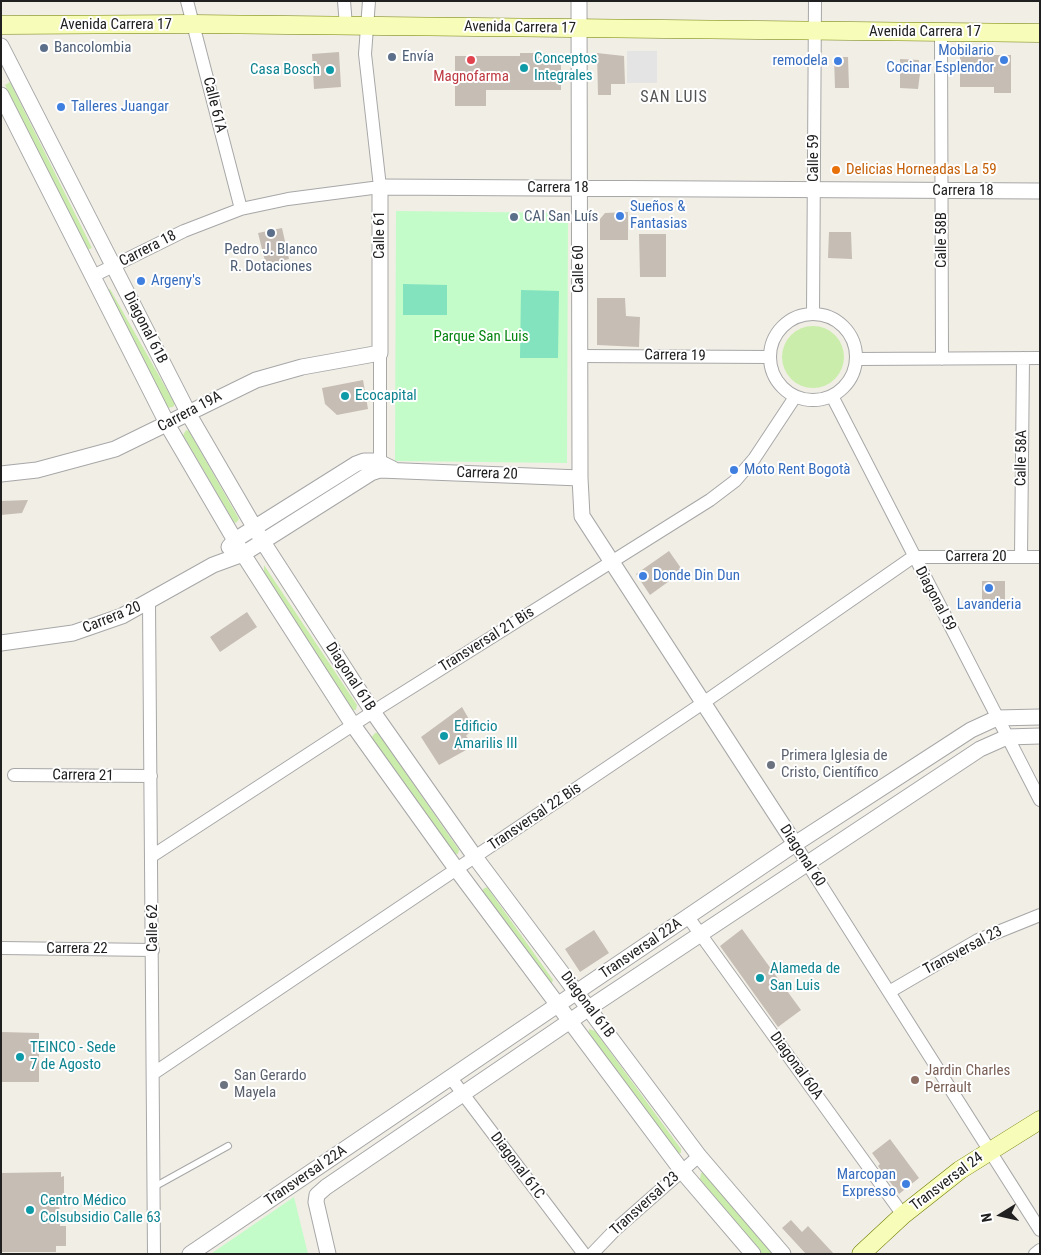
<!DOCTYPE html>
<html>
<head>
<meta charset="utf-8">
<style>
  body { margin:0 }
  #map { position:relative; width:1041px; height:1255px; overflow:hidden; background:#f1eee6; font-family:"Roboto Condensed",sans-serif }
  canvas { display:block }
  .frame { position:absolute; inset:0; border:2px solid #202020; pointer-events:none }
  .north { position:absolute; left:976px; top:1190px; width:50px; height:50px; -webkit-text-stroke:4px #fff; paint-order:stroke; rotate:260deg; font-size:14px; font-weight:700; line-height:20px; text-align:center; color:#202020 }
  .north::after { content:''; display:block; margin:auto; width:18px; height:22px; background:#202020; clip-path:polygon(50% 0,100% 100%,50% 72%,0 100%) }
</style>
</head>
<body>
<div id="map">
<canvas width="1041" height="1255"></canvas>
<div class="frame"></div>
<div class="north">N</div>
</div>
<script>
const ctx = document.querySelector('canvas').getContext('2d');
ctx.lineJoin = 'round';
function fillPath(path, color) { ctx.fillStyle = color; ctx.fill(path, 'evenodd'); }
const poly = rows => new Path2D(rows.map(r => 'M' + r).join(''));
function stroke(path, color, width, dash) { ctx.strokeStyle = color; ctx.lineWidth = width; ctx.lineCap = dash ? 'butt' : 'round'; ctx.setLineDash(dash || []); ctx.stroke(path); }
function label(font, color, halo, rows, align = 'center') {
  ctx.font = font + ' "Roboto Condensed",sans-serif'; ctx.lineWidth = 4; ctx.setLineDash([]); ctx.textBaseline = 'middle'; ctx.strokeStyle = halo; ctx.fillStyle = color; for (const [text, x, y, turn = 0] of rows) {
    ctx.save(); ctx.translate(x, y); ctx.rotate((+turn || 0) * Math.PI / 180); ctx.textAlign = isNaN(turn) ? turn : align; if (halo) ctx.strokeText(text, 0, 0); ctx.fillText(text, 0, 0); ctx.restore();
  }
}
fillPath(poly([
  [10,82,92,248,87,250,5,85],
  [110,289,175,404,173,407,167,408,107,290],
  '782 357a31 31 0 1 1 62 0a31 31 0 1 1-62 0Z',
  [186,430,189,431,239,519,236,523,234,522,183,435],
  [264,565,357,705,356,710,352,710,264,572],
  [375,733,378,733,459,850,458,854,455,854,371,738],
  [487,887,553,980,551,985,482,895,483,889],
  [589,1029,595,1031,681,1149,681,1153,678,1153,588,1035],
  [701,1173,706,1173,775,1254,761,1254,700,1179]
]), '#cbedab');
fillPath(poly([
  [396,211,568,213,567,463,395,461],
  [294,1197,308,1254,212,1253]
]), '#c3fcc8');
fillPath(poly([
  [403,284,447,285,447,315,403,315],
  [521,290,559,291,558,358,520,358]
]), '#82e3be');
fillPath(poly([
  [627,51,657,51,657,83,627,83]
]), '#e4e4e4');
fillPath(poly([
  [339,52,341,87,314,89,312,54],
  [520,53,548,53,548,56,561,56,561,90,486,90,486,106,455,106,455,56,520,56],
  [597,53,624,56,625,84,611,84,611,95,598,95],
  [960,55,1011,55,1011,93,994,93,994,87,960,87],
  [834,57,848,57,849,88,835,88],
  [900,59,919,60,919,66,921,66,918,89,900,88],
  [628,212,628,240,600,240,600,219,605,213],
  [282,228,289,259,266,265,258,233],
  [829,232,851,232,852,259,828,258],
  [639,234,666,234,666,277,640,277],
  [597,298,625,298,626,316,640,317,639,347,597,345],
  [363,380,368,409,337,415,325,404,322,388],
  [28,500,22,513,1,515,1,501],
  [669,551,683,571,650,595,636,574],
  [982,581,1005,581,1005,605,982,605],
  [247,612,257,627,220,652,210,637],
  [462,707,474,728,466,736,475,745,439,765,421,737],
  [742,929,801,1010,778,1027,720,946],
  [594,930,609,953,580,972,565,949],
  [1,1032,39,1033,39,1082,1,1082],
  [890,1139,919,1178,899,1194,878,1166,880,1164,872,1153],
  [61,1172,61,1177,64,1176,64,1195,59,1195,60,1226,66,1226,66,1246,56,1246,56,1252,1,1252,1,1173],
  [791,1220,802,1232,808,1226,834,1254,806,1254,782,1228]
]), '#c6bdb5');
const service = poly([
  [154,1187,228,1146]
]);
const minor = poly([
  [187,1,241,209],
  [344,1,346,26],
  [941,32,942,359],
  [93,276,184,231,241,209,288,199,380,187,365,54,369,1],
  '770 357a43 43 0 1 1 86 0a43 43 0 1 1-86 0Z',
  [813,314,815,1],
  [380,353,380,470],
  [580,356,769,357],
  [856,359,1040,358],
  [832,396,1040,800],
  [913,557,1040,557],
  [1021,557,1023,358],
  [149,602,154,1254],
  [14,775,151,776],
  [795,844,1040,1230],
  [152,856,382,706,710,500,735,481,754,459,795,397],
  [688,917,903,1215],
  [1,948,153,950],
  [889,992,978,940,1040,915],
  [154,1073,703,703,913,557],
  [451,1078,584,1254],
  [592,1254,616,1229,699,1156],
  [1035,1254,1040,1250]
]);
const tertiary = poly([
  [579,1,580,478,582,516,795,844],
  [1,46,192,420,263,542,373,712,475,857,699,1156,783,1254],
  [1,95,171,431,243,554,353,725,457,870,682,1171,753,1254],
  [1,474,37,470,115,449,256,380,302,367,380,353,380,187,1040,191],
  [229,547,235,540,356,464,364,461,377,461,393,469],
  [1,643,73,633,122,616,213,565,243,554,371,473,380,470,580,478],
  [190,1254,795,844,971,730,997,718,1040,717],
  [328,1254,316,1202,317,1195,326,1187,595,1004,980,749,1007,737,1040,736]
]);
const secondary = poly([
  [1,25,193,24,1040,33],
  [861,1254,903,1215,960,1170,1040,1120]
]);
stroke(service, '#a7a7a7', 8);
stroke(minor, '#a7a7a7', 14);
stroke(tertiary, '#a7a7a7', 17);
stroke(secondary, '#707f00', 19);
stroke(service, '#fff', 6);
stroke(minor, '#fff', 12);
stroke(tertiary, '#fff', 15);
stroke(secondary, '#f8fcb9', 18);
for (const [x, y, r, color] of [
  [44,48,5,"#5c6f8a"],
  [392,57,5,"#5c6f8a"],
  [471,60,5,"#e0444e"],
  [1004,60,5,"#3f7fe0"],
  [838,61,5,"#3f7fe0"],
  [524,68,5,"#0f9aa8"],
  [330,70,5,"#0f9aa8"],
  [61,107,5,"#3f7fe0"],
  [836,170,5,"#e8710a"],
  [620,216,5,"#3f7fe0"],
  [514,217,5,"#5c6f8a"],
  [271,233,5,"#5c6f8a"],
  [141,281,5,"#3f7fe0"],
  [345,396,5,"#0f9aa8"],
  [734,470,5,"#3f7fe0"],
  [643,576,5,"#3f7fe0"],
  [989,588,5,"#3f7fe0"],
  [444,736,5,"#0f9aa8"],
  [771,765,5,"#6b7280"],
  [760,978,5,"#0f9aa8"],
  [20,1057,5,"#0f9aa8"],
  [915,1080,5,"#8d6e63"],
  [224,1085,5,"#6b7280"],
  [906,1184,5,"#3f7fe0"],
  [30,1210,5,"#0f9aa8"]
]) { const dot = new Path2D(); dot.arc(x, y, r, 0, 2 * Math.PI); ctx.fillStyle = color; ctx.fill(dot); stroke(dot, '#fff', 2); }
label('15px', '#202020', '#fff', [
  ["Avenida Carrera 17",116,25],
  ["Avenida Carrera 17",520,28,1],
  ["Avenida Carrera 17",925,32],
  ["Calle 61A",214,105,76],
  ["Calle 59",814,158,-90],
  ["Carrera 18",558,188],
  ["Carrera 18",963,191],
  ["Calle 61",380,235,-90],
  ["Calle 58B",942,240,-90],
  ["Carrera 18",148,249,-27],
  ["Calle 60",579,269,-90],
  ["Diagonal 61B",145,328,63],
  ["Carrera 19",675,356,1],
  ["Carrera 19A",190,412,-28],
  ["Calle 58A",1022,458,-89],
  ["Carrera 20",487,474,2],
  ["Carrera 20",976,557],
  ["Diagonal 59",935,599,62],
  ["Carrera 20",112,618,-22],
  ["Transversal 21 Bis",487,640,-32],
  ["Diagonal 61B",350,677,57],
  ["Carrera 21",83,776,1],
  ["Transversal 22 Bis",535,817,-34],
  ["Diagonal 60",802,856,57],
  ["Calle 62",153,928,-90],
  ["Carrera 22",77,949],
  ["Transversal 22A",641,949,-34],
  ["Transversal 23",963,951,-28],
  ["Diagonal 61B",587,1005,53],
  ["Diagonal 60A",796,1066,54],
  ["Diagonal 61C",517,1166,53],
  ["Transversal 22A",306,1176,-34],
  ["Transversal 24",947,1182,-37],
  ["Transversal 23",645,1204,-42]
]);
label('15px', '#4e5e75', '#fff', [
  ["Bancolombia",54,48],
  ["Envía",402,57],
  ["CAI San Luís",524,217],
  ["Pedro J. Blanco",271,250,"center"],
  ["R. Dotaciones",271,267,"center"]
], 'left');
label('15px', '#366cbe', '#fff', [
  ["Mobilario",994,51,"right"],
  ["Cocinar Esplendor",994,68,"right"],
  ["remodela",828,61,"right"],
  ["Talleres Juangar",71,107],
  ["Sueños &",630,207],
  ["Fantasias",630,224],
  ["Argeny's",151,281],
  ["Moto Rent Bogotà",744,470],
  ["Donde Din Dun",653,576],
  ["Lavanderia",989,605,"center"],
  ["Marcopan",896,1175,"right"],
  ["Expresso",896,1192,"right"]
], 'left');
label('15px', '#0d838f', '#fff', [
  ["Conceptos",534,59],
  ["Integrales",534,76],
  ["Casa Bosch",320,70,"right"],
  ["Ecocapital",355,396],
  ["Edificio",454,727],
  ["Amarilis III",454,744],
  ["Alameda de",770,969],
  ["San Luis",770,986],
  ["TEINCO - Sede",30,1048],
  ["7 de Agosto",30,1065],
  ["Centro Médico",40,1201],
  ["Colsubsidio Calle 63",40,1218]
], 'left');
label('15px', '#be3a42', '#fff', [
  ["Magnofarma",471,77]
]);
label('15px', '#c56008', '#fff', [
  ["Delicias Horneadas La 59",846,170]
], 'left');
label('15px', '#078613', '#fff', [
  ["Parque San Luis",481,337]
]);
label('15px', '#5b616d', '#fff', [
  ["Primera Iglesia de",781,756],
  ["Cristo, Científico",781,773],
  ["San Gerardo",234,1076],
  ["Mayela",234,1093]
], 'left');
label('15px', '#785e54', '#fff', [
  ["Jardin Charles",925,1071],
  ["Perrault",925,1088]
], 'left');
ctx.letterSpacing = '1px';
label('16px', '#535353', '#fff', [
  ["SAN LUIS",674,98]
]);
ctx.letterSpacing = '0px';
</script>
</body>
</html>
